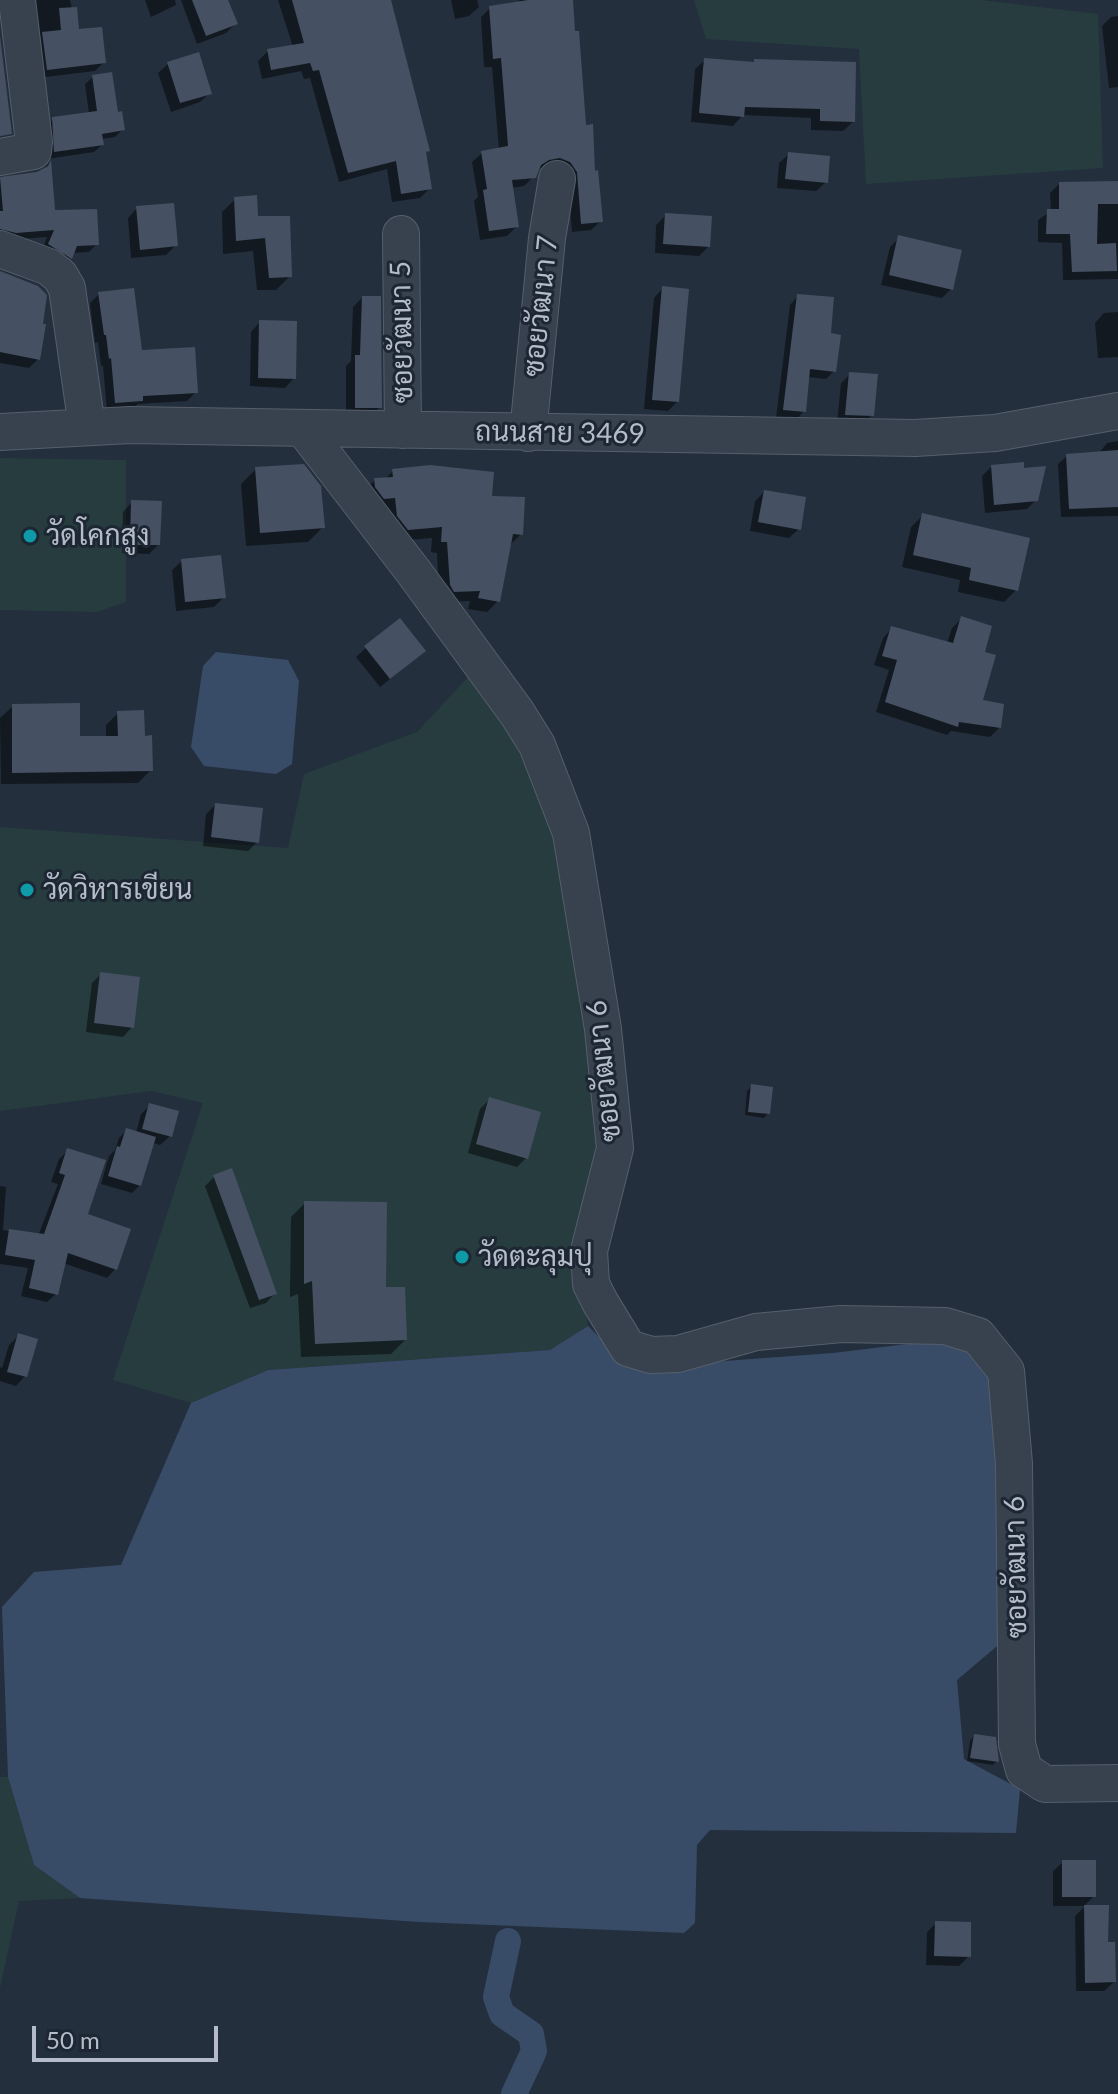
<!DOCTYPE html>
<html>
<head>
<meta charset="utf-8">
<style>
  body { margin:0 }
  #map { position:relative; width:1118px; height:2094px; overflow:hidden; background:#242f3e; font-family:Lato,sans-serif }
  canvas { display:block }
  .scale { position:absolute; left:32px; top:2026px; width:186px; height:36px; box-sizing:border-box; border:4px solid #b4bcc9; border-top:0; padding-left:10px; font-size:24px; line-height:28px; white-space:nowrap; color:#b4bcc9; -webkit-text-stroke:6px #1d2633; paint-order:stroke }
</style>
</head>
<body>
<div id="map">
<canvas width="1118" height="2094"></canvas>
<div class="scale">50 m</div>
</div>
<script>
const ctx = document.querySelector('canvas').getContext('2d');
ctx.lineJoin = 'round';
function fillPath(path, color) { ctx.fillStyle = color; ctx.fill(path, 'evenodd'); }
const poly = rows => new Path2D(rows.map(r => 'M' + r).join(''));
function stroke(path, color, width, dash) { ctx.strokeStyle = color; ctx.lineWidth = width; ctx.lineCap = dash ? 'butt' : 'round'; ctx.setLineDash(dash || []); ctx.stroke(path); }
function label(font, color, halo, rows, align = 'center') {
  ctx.font = font + ' Lato,Sarabun,sans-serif'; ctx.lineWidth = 6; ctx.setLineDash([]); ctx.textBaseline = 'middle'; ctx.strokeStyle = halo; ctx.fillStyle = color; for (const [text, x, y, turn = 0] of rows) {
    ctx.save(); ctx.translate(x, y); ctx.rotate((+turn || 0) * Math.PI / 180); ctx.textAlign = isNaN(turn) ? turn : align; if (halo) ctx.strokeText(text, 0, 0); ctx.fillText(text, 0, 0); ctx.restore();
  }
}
fillPath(poly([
  [694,0,982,0,1098,14,1103,168,866,184,859,49,706,39],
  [0,458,126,460,126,602,97,612,0,610],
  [482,675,528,746,564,845,600,1167,579,1272,588,1326,550,1350,268,1370,191,1403,113,1380,203,1103,151,1091,0,1111,0,827,288,848,304,774,417,732,468,677],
  [0,1777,8,1777,34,1865,80,1898,19,1901,0,1988]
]), '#263c3f');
fillPath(poly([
  [216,652,288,660,299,681,292,764,276,774,204,766,191,747,203,666],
  [588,1326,630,1368,833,1353,957,1338,991,1364,1003,1641,957,1680,964,1759,1020,1789,1016,1833,710,1830,697,1845,695,1923,684,1933,419,1922,80,1898,34,1865,8,1777,2,1607,34,1572,121,1565,191,1403,268,1370,550,1350]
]), '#394c67');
fillPath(poly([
  [27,0,70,0,77,32,104,62,95,71,38,78],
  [145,0,175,0,176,5,151,17],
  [181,0,226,0,235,24,226,33,197,44],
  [278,0,387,0,428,150,424,154,430,188,420,198,392,202,387,169,339,182,310,78,304,79,301,71,262,79,258,61,268,51,293,47],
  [451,0,477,0,479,7,469,16,455,19],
  [519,0,570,0,584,127,601,221,591,230,572,232,568,182,549,167,538,168,534,176,524,186,511,188,517,226,507,236,480,240,474,201,478,197,472,162,482,153,499,150,492,67,484,67,481,17,490,8,520,5],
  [1118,16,1118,87,1109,88,1102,26,1111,17],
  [705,60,751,64,755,61,853,122,843,131,811,130,811,118,743,115,733,126,691,122,695,69],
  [168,64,210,93,200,102,171,112,158,73],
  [93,77,123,129,115,137,101,139,102,145,94,152,47,159,46,127,53,119,89,114,85,84],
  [789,154,826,182,816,191,777,188,779,163],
  [49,164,53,212,97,244,89,252,72,253,62,265,41,253,47,237,7,240,0,237,0,180,37,174],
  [1059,184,1118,184,1118,279,1063,280,1062,243,1038,242,1038,220,1051,211,1050,193],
  [235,199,256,219,290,276,276,290,257,290,253,251,223,254,222,212],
  [137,208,175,246,166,255,131,258,128,218],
  [666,215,708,247,699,256,655,253,656,225],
  [899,238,951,289,942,298,881,285,890,247],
  [0,273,38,359,29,368,0,363],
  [663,288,677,402,668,411,644,409,654,298],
  [99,294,140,353,196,392,187,401,138,404,132,409,107,411,103,366,101,366,98,342,95,343,90,303],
  [798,296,829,335,834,371,826,379,807,377,804,411,796,420,776,418,790,305],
  [362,298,380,407,370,417,346,416,346,366,351,361,353,307],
  [1118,312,1118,357,1098,358,1095,323,1104,313],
  [260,322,294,378,285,388,250,386,251,332],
  [850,374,872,415,862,425,837,423,841,383],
  [1118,441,1118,516,1061,517,1058,464,1067,456,1099,453,1107,443],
  [992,466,1036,500,1027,509,985,513,982,476],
  [256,469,323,527,308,542,246,546,241,484],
  [393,471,490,498,521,534,510,545,498,601,487,612,468,609,470,601,443,602,439,597,437,553,431,552,432,538,397,541,363,492,375,480,385,479],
  [764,492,799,529,789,538,750,531,755,501],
  [132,502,159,544,149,554,122,553,123,512],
  [923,515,1016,590,1004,602,958,592,960,580,902,567,911,527],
  [182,561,224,597,214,607,176,611,172,570],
  [961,619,982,653,980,702,999,728,990,737,951,731,947,735,876,712,889,670,874,665,883,638,892,628,947,643,952,628],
  [366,648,414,660,380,687,356,657],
  [13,706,78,738,106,738,106,725,118,713,143,738,151,770,138,783,1,784,0,718],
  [215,805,257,842,248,851,203,846,206,814],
  [101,974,132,1027,123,1037,86,1032,92,983],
  [751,1087,768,1113,764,1118,745,1115,747,1091],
  [490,1099,526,1158,517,1167,468,1153,480,1109],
  [150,1105,170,1136,160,1145,153,1143,140,1185,132,1193,101,1184,109,1156,115,1150,119,1138,127,1130,136,1133,141,1114],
  [68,1150,85,1216,115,1269,107,1278,63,1263,56,1294,47,1302,21,1296,28,1268,0,1264,0,1186,6,1187,3,1230,38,1236,58,1184,51,1182,59,1159],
  [214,1177,275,1293,266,1303,250,1308,205,1186],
  [305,1203,405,1340,391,1354,301,1357,298,1294,290,1297,291,1217],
  [18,1336,25,1376,16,1386,0,1381,0,1358,0,1367,2,1368,9,1345],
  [974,1736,997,1761,993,1765,967,1761,970,1741],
  [1063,1862,1094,1896,1084,1906,1053,1906,1053,1871],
  [1084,1907,1106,1944,1114,1982,1104,1991,1076,1991,1075,1916],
  [936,1923,969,1956,959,1966,926,1965,927,1932]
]), '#0007');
stroke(poly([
  [508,1941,496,1997,502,2014,531,2034,534,2051,514,2094]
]), '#394c67', 26);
fillPath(poly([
  [192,0,228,0,238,24,206,36],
  [292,0,391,0,430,151,426,152,432,189,401,194,396,161,348,173,319,70,313,71,310,63,271,70,267,49,304,43],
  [528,0,573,0,575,31,579,31,586,125,593,124,595,171,598,170,603,222,581,224,577,172,570,162,560,158,549,160,541,165,536,178,512,180,519,227,489,231,483,190,487,189,481,151,508,146,501,58,493,59,489,6],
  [77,7,79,29,102,27,106,63,47,70,42,32,61,30,59,8],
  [0,36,12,134,0,136],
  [199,52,212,94,180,103,167,62],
  [704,58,754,62,754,59,856,62,855,122,820,121,820,109,745,107,744,117,699,113],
  [112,72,118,112,122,111,125,130,102,134,104,145,54,152,52,117,97,111,92,75],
  [788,152,830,156,828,183,785,179],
  [51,160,55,210,97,209,99,245,77,246,72,259,48,244,54,230,16,233,0,229,0,211,3,211,0,177,37,172,48,166],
  [1118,181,1118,204,1098,204,1097,244,1116,243,1117,271,1072,272,1070,234,1046,234,1047,209,1059,209,1059,182],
  [257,195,258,216,290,216,292,277,269,278,265,238,236,241,234,197],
  [174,203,178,246,140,250,136,206],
  [665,213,712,216,710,247,663,244],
  [898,235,962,250,953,290,889,275],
  [0,271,38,286,47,295,43,324,46,324,40,360,0,352],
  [662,286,689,289,679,402,652,400],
  [134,288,142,350,195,347,198,393,143,396,143,401,115,403,111,358,109,359,106,335,104,335,98,292],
  [797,294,834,297,831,333,841,335,836,372,810,369,806,412,783,410],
  [362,296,381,296,382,408,355,408,355,355,360,355],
  [259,320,297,321,296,379,258,378],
  [849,372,878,374,874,416,845,415],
  [1118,450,1118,507,1069,509,1066,454],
  [1024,462,1024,468,1046,466,1038,501,994,505,991,465],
  [304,464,321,486,325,528,260,533,255,467],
  [430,465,494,472,492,496,525,497,523,535,513,534,500,602,478,598,480,591,454,592,450,585,447,542,441,542,442,527,408,530,397,516,395,498,384,499,375,487,374,478,393,477,392,469],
  [764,490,806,497,801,530,758,522],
  [131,500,162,501,160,545,130,545],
  [922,513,1030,538,1018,591,969,580,971,568,913,555],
  [221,555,226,598,185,602,181,559],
  [961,616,992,626,985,652,996,655,983,700,1004,704,1001,728,959,722,958,727,885,702,897,660,882,656,891,626,953,643],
  [400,618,426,651,390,679,364,646],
  [80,703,80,736,118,736,117,711,144,710,145,736,152,735,153,771,12,773,12,704],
  [215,803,263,808,259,843,211,837],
  [100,972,140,977,134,1028,94,1023],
  [751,1084,773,1087,770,1114,748,1112],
  [489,1097,541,1112,528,1159,476,1144],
  [149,1103,179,1111,172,1137,142,1129],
  [126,1128,156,1137,141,1186,108,1176,117,1146,120,1147],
  [67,1148,106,1160,88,1214,131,1229,117,1270,68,1253,58,1295,29,1288,35,1260,5,1255,9,1229,44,1234,65,1175,59,1173],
  [232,1168,277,1294,259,1300,213,1175],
  [304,1201,387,1202,386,1287,405,1287,407,1340,315,1344,312,1281,304,1284],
  [18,1333,38,1339,27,1377,7,1372],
  [974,1734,996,1737,999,1762,970,1758],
  [1062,1860,1096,1860,1096,1897,1062,1897],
  [1084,1905,1109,1905,1108,1942,1115,1942,1116,1982,1085,1983],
  [935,1921,971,1922,971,1957,934,1956]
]), '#455162');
const minor = poly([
  [0,157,33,151,34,142,17,0],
  [401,234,403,430],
  [0,249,49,267,60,276,67,288,87,427],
  [303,428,413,571,517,713,537,745,571,833,603,1029,615,1148,589,1251,591,1284,600,1302,628,1348,651,1355,678,1354,756,1332,841,1324,945,1326,978,1336,1006,1371,1014,1464,1017,1744,1024,1770,1045,1784,1118,1783],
  [0,432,130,425,915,438,995,433,1118,411],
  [528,433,547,238,557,179]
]);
stroke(minor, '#565f6c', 38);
stroke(minor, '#38414e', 36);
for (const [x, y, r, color] of [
  [30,536,8,"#0f9aa8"],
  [27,890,8,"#0f9aa8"],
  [462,1257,8,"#0f9aa8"]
]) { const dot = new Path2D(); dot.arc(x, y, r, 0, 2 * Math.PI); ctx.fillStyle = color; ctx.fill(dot); stroke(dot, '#1d2633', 3); }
label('28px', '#b4bcc9', '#1d2633', [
  ["ซอยวัฒนา 7",541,306,-84],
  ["ซอยวัฒนา 5",402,332,-91],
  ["ถนนสาย 3469",560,433,1],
  ["ซอยวัฒนา 6",604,1071,-96],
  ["ซอยวัฒนา 6",1016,1567,-91]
]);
label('28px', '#b4bcc9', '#1d2633', [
  ["วัดโคกสูง",46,536],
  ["วัดวิหารเขียน",43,890],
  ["วัดตะลุมปุ",478,1257]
], 'left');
</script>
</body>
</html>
